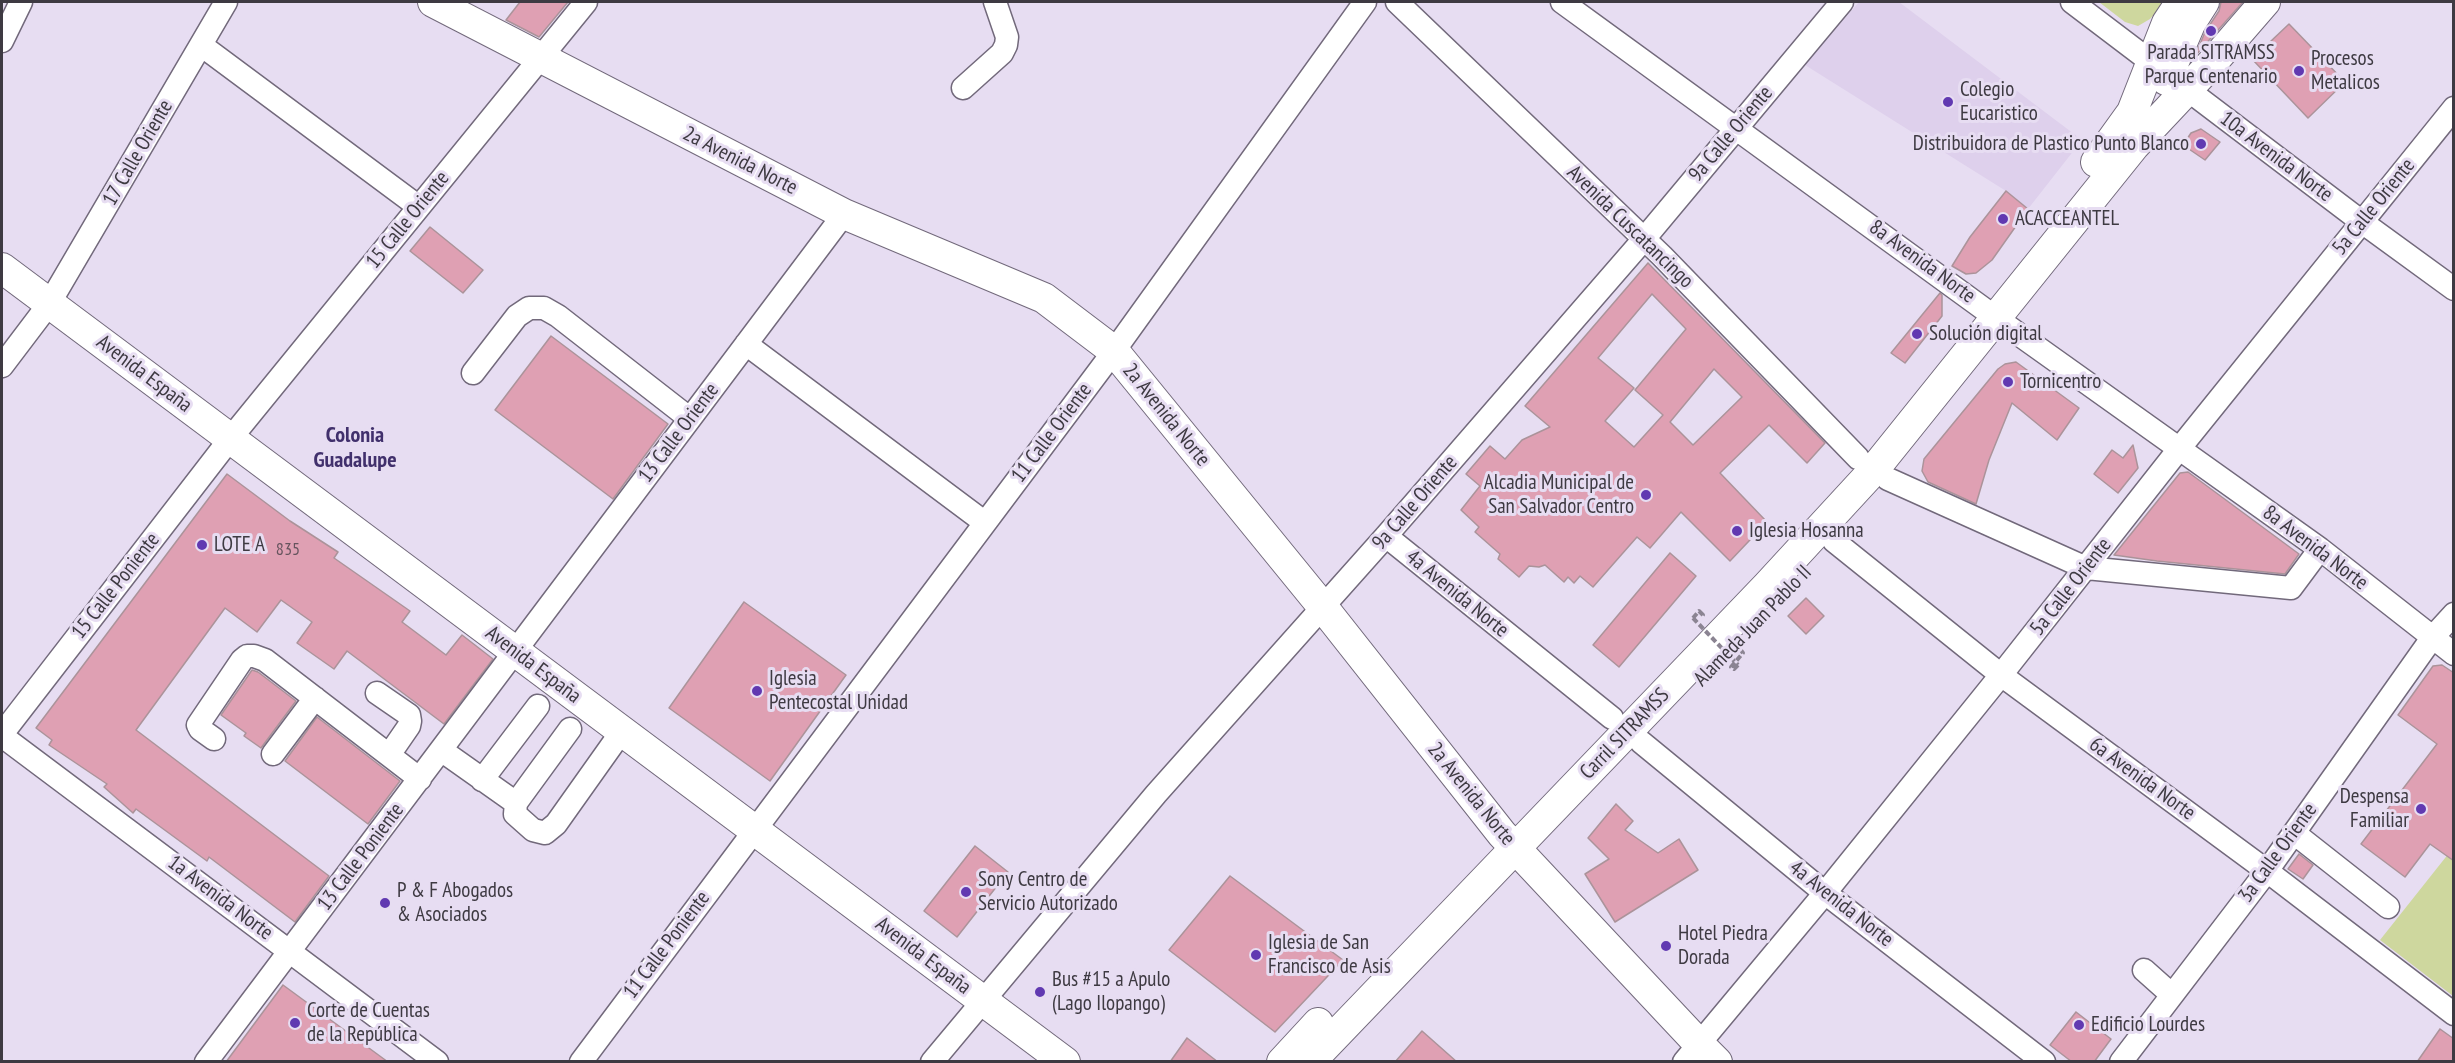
<!DOCTYPE html>
<html>
<head>
<meta charset="utf-8">
<style>
  body { margin:0 }
  #map { position:relative; width:2455px; height:1063px; overflow:hidden; background:#e7ddf2; font-family:"PT Sans Narrow",sans-serif }
  canvas { display:block }
  .frame { position:absolute; inset:0; border:3px solid #3e3a42; pointer-events:none }
</style>
</head>
<body>
<div id="map">
<canvas width="2455" height="1063"></canvas>
<div class="frame"></div>
</div>
<script>
const ctx = document.querySelector('canvas').getContext('2d');
ctx.lineJoin = 'round';
function fillPath(path, color) { ctx.fillStyle = color; ctx.fill(path, 'evenodd'); }
const poly = rows => new Path2D(rows.map(r => 'M' + r).join(''));
function stroke(path, color, width, dash) { ctx.strokeStyle = color; ctx.lineWidth = width; ctx.lineCap = dash ? 'butt' : 'round'; ctx.setLineDash(dash || []); ctx.stroke(path); }
function label(font, color, halo, rows, align = 'center') {
  ctx.font = font + ' "PT Sans Narrow",sans-serif'; ctx.lineWidth = 6; ctx.setLineDash([]); ctx.textBaseline = 'middle'; ctx.strokeStyle = halo; ctx.fillStyle = color; for (const [text, x, y, turn = 0] of rows) {
    ctx.save(); ctx.translate(x, y); ctx.rotate((+turn || 0) * Math.PI / 180); ctx.textAlign = isNaN(turn) ? turn : align; if (halo) ctx.strokeText(text, 0, 0); ctx.fillText(text, 0, 0); ctx.restore();
  }
}
fillPath(poly([
  [1859,2,1899,2,2082,140,2028,209,2006,191,1805,65]
]), '#ded0ec');
fillPath(poly([
  [2099,2,2165,2,2150,19,2138,26,2125,22],
  [2453,848,2454,849,2453,996,2380,940]
]), '#ced79e');
const building = poly([
  [520,2,568,2,539,37,506,20,520,2],
  [2221,2,2243,2,2195,56,2205,32,2219,11,2221,2],
  [2289,24,2345,82,2308,118,2252,59,2289,24],
  [2201,129,2220,142,2205,160,2183,145,2191,133,2201,129],
  [2006,191,2028,209,1992,260,1976,273,1966,274,1952,266,1970,237,2006,191],
  [430,227,483,270,463,293,410,251,430,227],
  [1648,263,1825,443,1807,463,1769,425,1720,473,1767,522,1730,561,1681,512,1650,548,1637,537,1593,587,1580,576,1574,583,1568,577,1564,582,1545,565,1539,567,1529,566,1519,577,1498,559,1500,554,1475,532,1479,527,1461,510,1480,486,1466,474,1490,446,1505,459,1522,440,1550,427,1525,406,1648,263],
  [1652,294,1686,329,1635,390,1663,415,1634,447,1605,421,1634,388,1598,358,1652,294],
  [1714,369,1742,397,1693,445,1670,422,1714,369],
  [1940,293,1942,295,1942,316,1905,363,1891,353,1940,293],
  [551,336,668,424,613,499,495,410,551,336],
  [2016,362,2079,408,2057,440,2012,403,1989,460,1976,504,1928,482,1922,471,1924,459,1998,369,2005,364,2016,362],
  [2133,445,2138,468,2118,493,2094,474,2112,450,2123,458,2133,445],
  [2188,472,2299,554,2285,574,2157,561,2114,555,2180,473,2188,472],
  [227,474,290,521,338,552,334,558,410,611,402,622,446,655,462,635,493,659,444,724,347,651,334,669,297,643,312,622,281,600,257,632,225,608,136,730,329,876,295,922,209,857,207,861,136,809,133,813,104,787,107,784,49,745,52,740,36,728,227,474],
  [1670,553,1696,576,1619,667,1593,645,1670,553],
  [1806,598,1824,616,1806,634,1788,616,1806,598],
  [744,602,846,675,770,781,669,708,744,602],
  [2442,665,2454,673,2454,861,2430,844,2405,877,2361,844,2437,744,2398,715,2433,666,2442,665],
  [252,670,258,672,296,701,261,748,244,736,246,733,221,715,252,670],
  [317,717,400,781,368,824,285,761,317,717],
  [1616,804,1633,821,1625,830,1658,853,1679,839,1698,870,1615,922,1585,874,1609,859,1588,838,1616,804],
  [975,846,1008,872,957,937,924,911,975,846],
  [2299,854,2313,865,2303,879,2288,869,2299,854],
  [1230,876,1343,960,1275,1032,1169,950,1230,876],
  [283,985,388,1062,226,1062,283,985],
  [2076,1012,2111,1039,2094,1062,2072,1062,2050,1045,2076,1012],
  [2440,1029,2454,1039,2454,1062,2417,1062,2440,1029],
  [1422,1031,1457,1062,1395,1062,1422,1031],
  [1187,1038,1218,1062,1170,1062,1187,1038]
]);
fillPath(building, '#dfa0b3');
stroke(building, '#ab939a', 1.5);
const minor = poly([
  [1397,2,1662,256,1858,458],
  [1562,2,2010,328,2320,549,2454,654],
  [2072,2,2362,222,2454,289],
  [2,41,21,2],
  [201,45,419,207],
  [963,88,1002,53,1006,45,1007,37,995,2],
  [746,344,984,522],
  [2,366,49,304,226,2],
  [473,373,517,316,529,308,544,308,558,316,689,418],
  [1888,479,2086,568,2291,588,2320,549],
  [1386,536,1612,718],
  [1834,541,2001,675,2267,871,2454,1014],
  [377,693,409,715,410,721,409,726,389,755],
  [570,729,516,803,515,814,533,830,545,833,556,824,622,731],
  [2,734,230,439,586,2],
  [2,736,437,1062],
  [214,739,200,729,198,725,242,660,247,656,254,656,265,660,420,779],
  [1641,742,1825,893,2044,1062],
  [441,750,516,803],
  [273,754,315,698],
  [482,780,538,706],
  [2294,833,2388,907],
  [2144,970,2172,995],
  [206,1062,844,214],
  [581,1062,1114,351,1365,2],
  [932,1062,1156,794,1386,536,1644,239,1842,2],
  [1684,1062,1825,893,2001,675,2179,449,2454,108],
  [2121,1062,2267,871,2432,638,2454,614]
]);
const major = poly([
  [433,2,844,214,1044,298,1114,351,1322,606,1502,834,1699,1044,1717,1062],
  [2166,80,2190,24,2204,2],
  [2096,162,2132,112,2167,23,2181,2],
  [2,268,1065,1062],
  [1282,1062,1318,1023],
  [1310,1062,1767,586,1872,472,2134,146,2213,62,2265,2]
]);
stroke(minor, '#72697b', 25);
stroke(major, '#72697b', 32);
stroke(poly([
  [1693,618,1699,611,1703,615,1702,616],
  [1738,665,1734,669,1731,667,1743,653,1740,649]
]), '#8b8492', 4, [6, 3]);
stroke(minor, '#fff', 22);
stroke(major, '#fff', 30);
stroke(poly([
  [1693,618,1738,665]
]), '#8b8492', 4, [6, 3]);
for (const [x, y, r, color] of [
  [2211,31,6,"#6139b1"],
  [2299,71,6,"#6139b1"],
  [1948,102,6,"#6139b1"],
  [2201,144,6,"#6139b1"],
  [2003,219,6,"#6139b1"],
  [1917,334,6,"#6139b1"],
  [2008,382,6,"#6139b1"],
  [1646,495,6,"#6139b1"],
  [1737,531,6,"#6139b1"],
  [202,545,6,"#6139b1"],
  [757,691,6,"#6139b1"],
  [2421,809,6,"#6139b1"],
  [966,892,6,"#6139b1"],
  [385,903,6,"#6139b1"],
  [1666,946,6,"#6139b1"],
  [1256,955,6,"#6139b1"],
  [1040,992,6,"#6139b1"],
  [295,1023,6,"#6139b1"],
  [2079,1025,6,"#6139b1"]
]) { const dot = new Path2D(); dot.arc(x, y, r, 0, 2 * Math.PI); ctx.fillStyle = color; ctx.fill(dot); stroke(dot, '#e7ddf2', 2); }
label('18px', '#66545e', null, [
  ["835",288,550]
]);
label('21px', '#3e3a42', '#e7ddf2', [
  ["Parada SITRAMSS",2211,53,"center"],
  ["Parque Centenario",2211,77,"center"],
  ["Procesos",2311,59],
  ["Metalicos",2311,83],
  ["Colegio",1960,90],
  ["Eucaristico",1960,114],
  ["Distribuidora de Plastico Punto Blanco",2189,144,"right"],
  ["ACACCEANTEL",2015,219],
  ["Solución digital",1929,334],
  ["Tornicentro",2020,382],
  ["Alcadia Municipal de",1634,483,"right"],
  ["San Salvador Centro",1634,507,"right"],
  ["Iglesia Hosanna",1749,531],
  ["LOTE A",214,545],
  ["Iglesia",769,679],
  ["Pentecostal Unidad",769,703],
  ["Despensa",2409,797,"right"],
  ["Familiar",2409,821,"right"],
  ["Sony Centro de",978,880],
  ["Servicio Autorizado",978,904],
  ["P & F Abogados",397,891],
  ["& Asociados",397,915],
  ["Hotel Piedra",1678,934],
  ["Dorada",1678,958],
  ["Iglesia de San",1268,943],
  ["Francisco de Asis",1268,967],
  ["Bus #15 a Apulo",1052,980],
  ["(Lago Ilopango)",1052,1004],
  ["Corte de Cuentas",307,1011],
  ["de la República",307,1035],
  ["Edificio Lourdes",2091,1025]
], 'left');
label('21px', '#3e3a42', '#e7ddf2', [
  ["9a Calle Oriente",1731,134,-50],
  ["17 Calle Oriente",138,153,-60],
  ["10a Avenida Norte",2276,157,37],
  ["2a Avenida Norte",740,161,27],
  ["5a Calle Oriente",2374,207,-51],
  ["15 Calle Oriente",408,220,-51],
  ["Avenida Cuscatancingo",1630,227,44],
  ["8a Avenida Norte",1922,262,36],
  ["Avenida España",144,374,37],
  ["2a Avenida Norte",1166,415,51],
  ["13 Calle Oriente",679,433,-53],
  ["11 Calle Oriente",1052,433,-53],
  ["9a Calle Oriente",1415,503,-49],
  ["8a Avenida Norte",2315,548,37],
  ["15 Calle Poniente",116,586,-52],
  ["5a Calle Oriente",2071,587,-52],
  ["4a Avenida Norte",1457,594,39],
  ["Alameda Juan Pablo II",1753,626,-46],
  ["Avenida España",533,665,37],
  ["Carril SITRAMSS",1625,734,-46],
  ["6a Avenida Norte",2142,779,36],
  ["2a Avenida Norte",1471,794,51],
  ["3a Calle Oriente",2278,853,-54],
  ["13 Calle Poniente",361,857,-53],
  ["1a Avenida Norte",220,898,37],
  ["4a Avenida Norte",1841,904,38],
  ["11 Calle Poniente",667,945,-53],
  ["Avenida España",923,956,37]
]);
label('bold 22px', '#41306c', '#e7ddf2', [
  ["Colonia",355,436],
  ["Guadalupe",355,461]
]);
</script>
</body>
</html>
